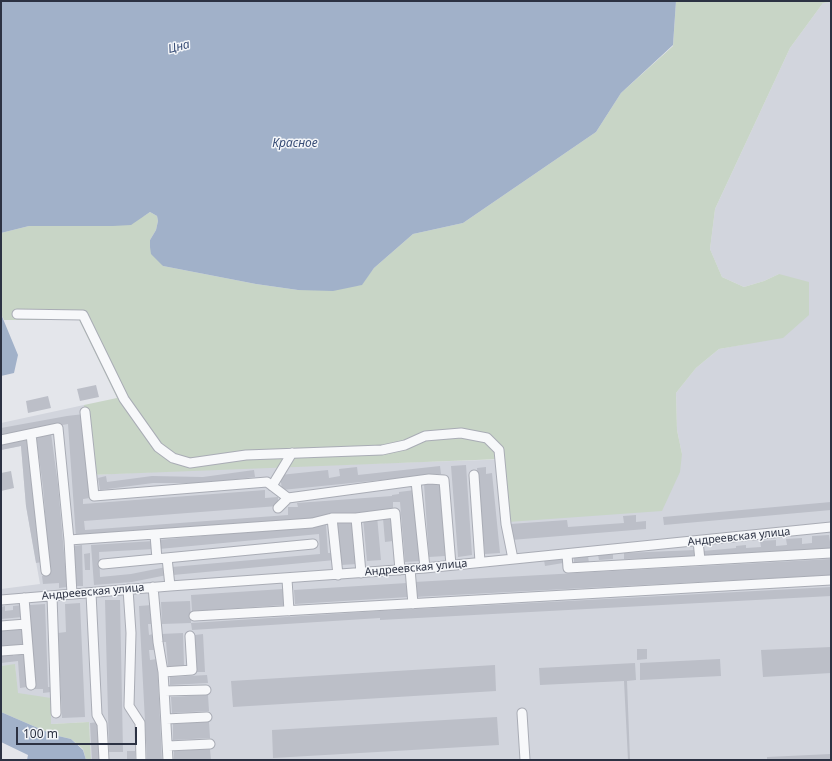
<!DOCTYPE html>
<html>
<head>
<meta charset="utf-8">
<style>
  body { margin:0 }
  #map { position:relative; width:832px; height:761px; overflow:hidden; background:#e4e6eb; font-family:"Noto Sans",sans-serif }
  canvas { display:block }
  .frame { position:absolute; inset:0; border:2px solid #2c3243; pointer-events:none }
  .scale { position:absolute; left:16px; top:727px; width:121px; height:18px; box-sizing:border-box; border:2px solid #2c3243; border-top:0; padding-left:5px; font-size:12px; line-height:14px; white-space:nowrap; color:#2c3243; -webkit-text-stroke:3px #f4f6f9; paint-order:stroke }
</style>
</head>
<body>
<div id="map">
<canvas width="832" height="761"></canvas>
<div class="frame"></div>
<div class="scale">100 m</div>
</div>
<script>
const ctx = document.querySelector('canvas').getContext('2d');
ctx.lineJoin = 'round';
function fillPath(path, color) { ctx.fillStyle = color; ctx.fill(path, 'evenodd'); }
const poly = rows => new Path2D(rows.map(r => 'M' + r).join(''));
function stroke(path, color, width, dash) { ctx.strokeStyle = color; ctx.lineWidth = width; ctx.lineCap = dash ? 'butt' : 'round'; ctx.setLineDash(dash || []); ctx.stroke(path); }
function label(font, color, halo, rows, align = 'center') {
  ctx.font = font + ' "Noto Sans",sans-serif'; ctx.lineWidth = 3; ctx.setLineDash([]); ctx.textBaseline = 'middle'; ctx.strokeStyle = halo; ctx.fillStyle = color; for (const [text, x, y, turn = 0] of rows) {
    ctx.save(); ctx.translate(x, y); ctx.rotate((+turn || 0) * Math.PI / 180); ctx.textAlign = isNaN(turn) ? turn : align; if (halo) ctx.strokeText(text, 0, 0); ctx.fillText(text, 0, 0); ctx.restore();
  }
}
fillPath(poly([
  [831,2,831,760,91,760,89,722,51,724,17,693,15,665,1,666,1,589,40,584,26,506,21,446,1,450,1,423,84,405,90,475,256,467,682,454,677,430,676,393,696,368,719,349,746,344,779,274,764,281,744,287,722,277,710,249,715,209,790,48,823,3]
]), '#d2d5dd');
fillPath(poly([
  [676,1,831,2,823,3,790,48,715,209,710,249,722,277,744,287,764,281,779,274,809,282,809,315,783,338,719,349,696,368,676,393,677,430,682,454,680,472,662,511,508,522,501,459,90,475,84,405,117,398,79,320,4,320,1,314,1,233,29,226,62,225,144,216,150,212,157,216,158,221,156,230,150,240,163,266,256,284,298,290,361,285,374,268,413,234,463,223,596,132,621,93,673,46],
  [15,664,18,693,51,698,51,724,89,722,91,760,86,760,83,749,71,739,54,735,1,712,1,666]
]), '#c8d5c6');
fillPath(poly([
  [1,1,676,1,673,45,621,93,596,132,463,223,413,234,374,268,362,285,333,291,298,290,256,284,163,266,151,254,150,247,150,240,156,230,158,221,157,216,150,212,131,225,113,226,29,226,1,233],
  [1,314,18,355,14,373,1,376],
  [1,712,54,735,71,739,83,750,86,760,27,760,28,755,1,742]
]), '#a1b1c9');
fillPath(poly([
  [96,385,99,397,80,401,77,389],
  [48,396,51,408,28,413,26,401],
  [84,414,90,498,83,499,83,504,265,490,265,498,278,497,278,506,84,521,85,530,288,515,288,507,298,507,297,503,392,496,392,495,399,494,399,492,415,490,421,561,405,562,400,502,393,502,393,512,311,518,312,521,76,538,68,424,1,436,1,428,67,416],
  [51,433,58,485,67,587,59,588,59,583,43,584,42,576,50,575,43,487,36,435],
  [27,438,42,562,36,563,26,506,21,446,1,450,1,443],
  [466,465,472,555,458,557,451,466],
  [440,466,441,474,282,490,280,475,328,470,329,478,340,476,339,469,357,467,358,475],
  [486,467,486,474,492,473,500,553,485,554,477,468],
  [254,470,255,477,203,483,153,483,100,490,98,478,106,476,107,482,152,476,203,477],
  [11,471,14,488,1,491,1,473],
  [440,483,445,556,429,557,424,484],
  [831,502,831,510,664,525,663,517],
  [636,515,636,522,646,521,646,529,511,540,510,524,567,520,568,527,624,523,623,516],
  [377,516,381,560,367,561,363,518],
  [391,517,393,541,385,542,383,518],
  [352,521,357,564,341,565,337,522],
  [326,525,328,553,334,553,335,560,173,575,172,567,320,554,319,534,159,549,158,540],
  [829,535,831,549,703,558,703,551,736,548,736,546,746,545,746,548,761,547,760,541,776,540,776,546,787,545,786,539,802,538,802,544,812,543,812,536],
  [154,541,154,549,99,552,100,577,131,574,166,567,167,575,132,582,94,585,91,545],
  [82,545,83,586,76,586,74,546],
  [695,550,696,557,624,559,624,553],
  [90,553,90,570,85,570,84,554],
  [613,554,613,559,599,560,598,555],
  [588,556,589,563,574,564,574,557],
  [562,557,563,563,545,566,544,560],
  [831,559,831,575,415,597,414,582],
  [407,583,408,597,295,604,294,590],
  [831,587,831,596,380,620,380,618,192,630,191,623,162,624,161,602,190,601,191,623,380,611],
  [283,589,284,605,192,611,191,595],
  [105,600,120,600,123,752,109,752],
  [80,603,85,717,62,718,58,633,66,632,65,604],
  [45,604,48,687,51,687,51,692,43,693,43,689,34,689,30,605],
  [22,605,23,617,1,619,1,607,5,606,5,611,13,610,13,606],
  [152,605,153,624,148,624,149,635,153,634,154,650,149,650,150,660,157,659,162,760,147,760,139,606],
  [24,629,24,645,1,647,1,631],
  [183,633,184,666,168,666,166,642,161,642,161,634],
  [203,634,205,672,197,672,195,635],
  [831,647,831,673,763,677,761,650],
  [637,649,647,649,647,659,637,660],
  [12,653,13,656,24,654,27,687,20,688,18,661,1,663,1,655],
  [720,659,721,676,640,680,640,663],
  [635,663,636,680,627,681,630,760,628,760,624,681,540,685,539,668],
  [495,665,496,691,233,707,231,681],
  [207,675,208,683,170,685,170,677],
  [208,695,209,711,172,713,171,697],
  [497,717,499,745,273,758,272,730],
  [99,722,100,760,92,760,90,723],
  [209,722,210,738,173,740,173,724],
  [210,749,211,760,174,760,174,751],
  [127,751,135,751,135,760,127,760],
  [831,754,831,760,767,760,767,757]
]), '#bcbfc8');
const minor = poly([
  [17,314,83,315,124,399,158,447,173,458,190,463,246,455,382,450,405,445,425,436,461,433,487,438,499,450,506,524,513,559],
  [85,412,94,496,267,482,288,498],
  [31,434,46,571],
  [1,440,58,428,69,540],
  [474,475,480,562],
  [416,481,425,568],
  [272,486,292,453],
  [278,508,288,498,429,479,444,480,451,565],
  [332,518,338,575],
  [356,518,361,573],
  [155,535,157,559],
  [698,541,700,560],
  [567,554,568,568,831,553],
  [167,558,170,586],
  [103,564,313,544],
  [410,569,413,604],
  [287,579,289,611],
  [153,587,158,642,163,672,168,760],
  [128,589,131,633,129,706,140,723,141,760],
  [91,593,97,715,102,724,104,760],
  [72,594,69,540,312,523,332,518,356,518,395,513,400,570],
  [52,596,56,713],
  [24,598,31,685],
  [1,600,170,586,425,568,831,527],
  [194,616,831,580],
  [1,626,26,624],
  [1,651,28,649],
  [163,672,192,670,190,636],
  [164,691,206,690],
  [522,713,525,760],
  [166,719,207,717],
  [168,746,210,744]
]);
stroke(minor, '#a9acb5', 11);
stroke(minor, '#f7f8fa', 9);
label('11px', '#2c3243', '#f4f6f9', [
  ["Андреевская улица",739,537,-6],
  ["Андреевская улица",416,568,-5],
  ["Андреевская улица",93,592,-5]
]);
label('italic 12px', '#384d76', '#f4f6f9', [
  ["Цна",179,47,-14],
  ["Красное",295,144]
]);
</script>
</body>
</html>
